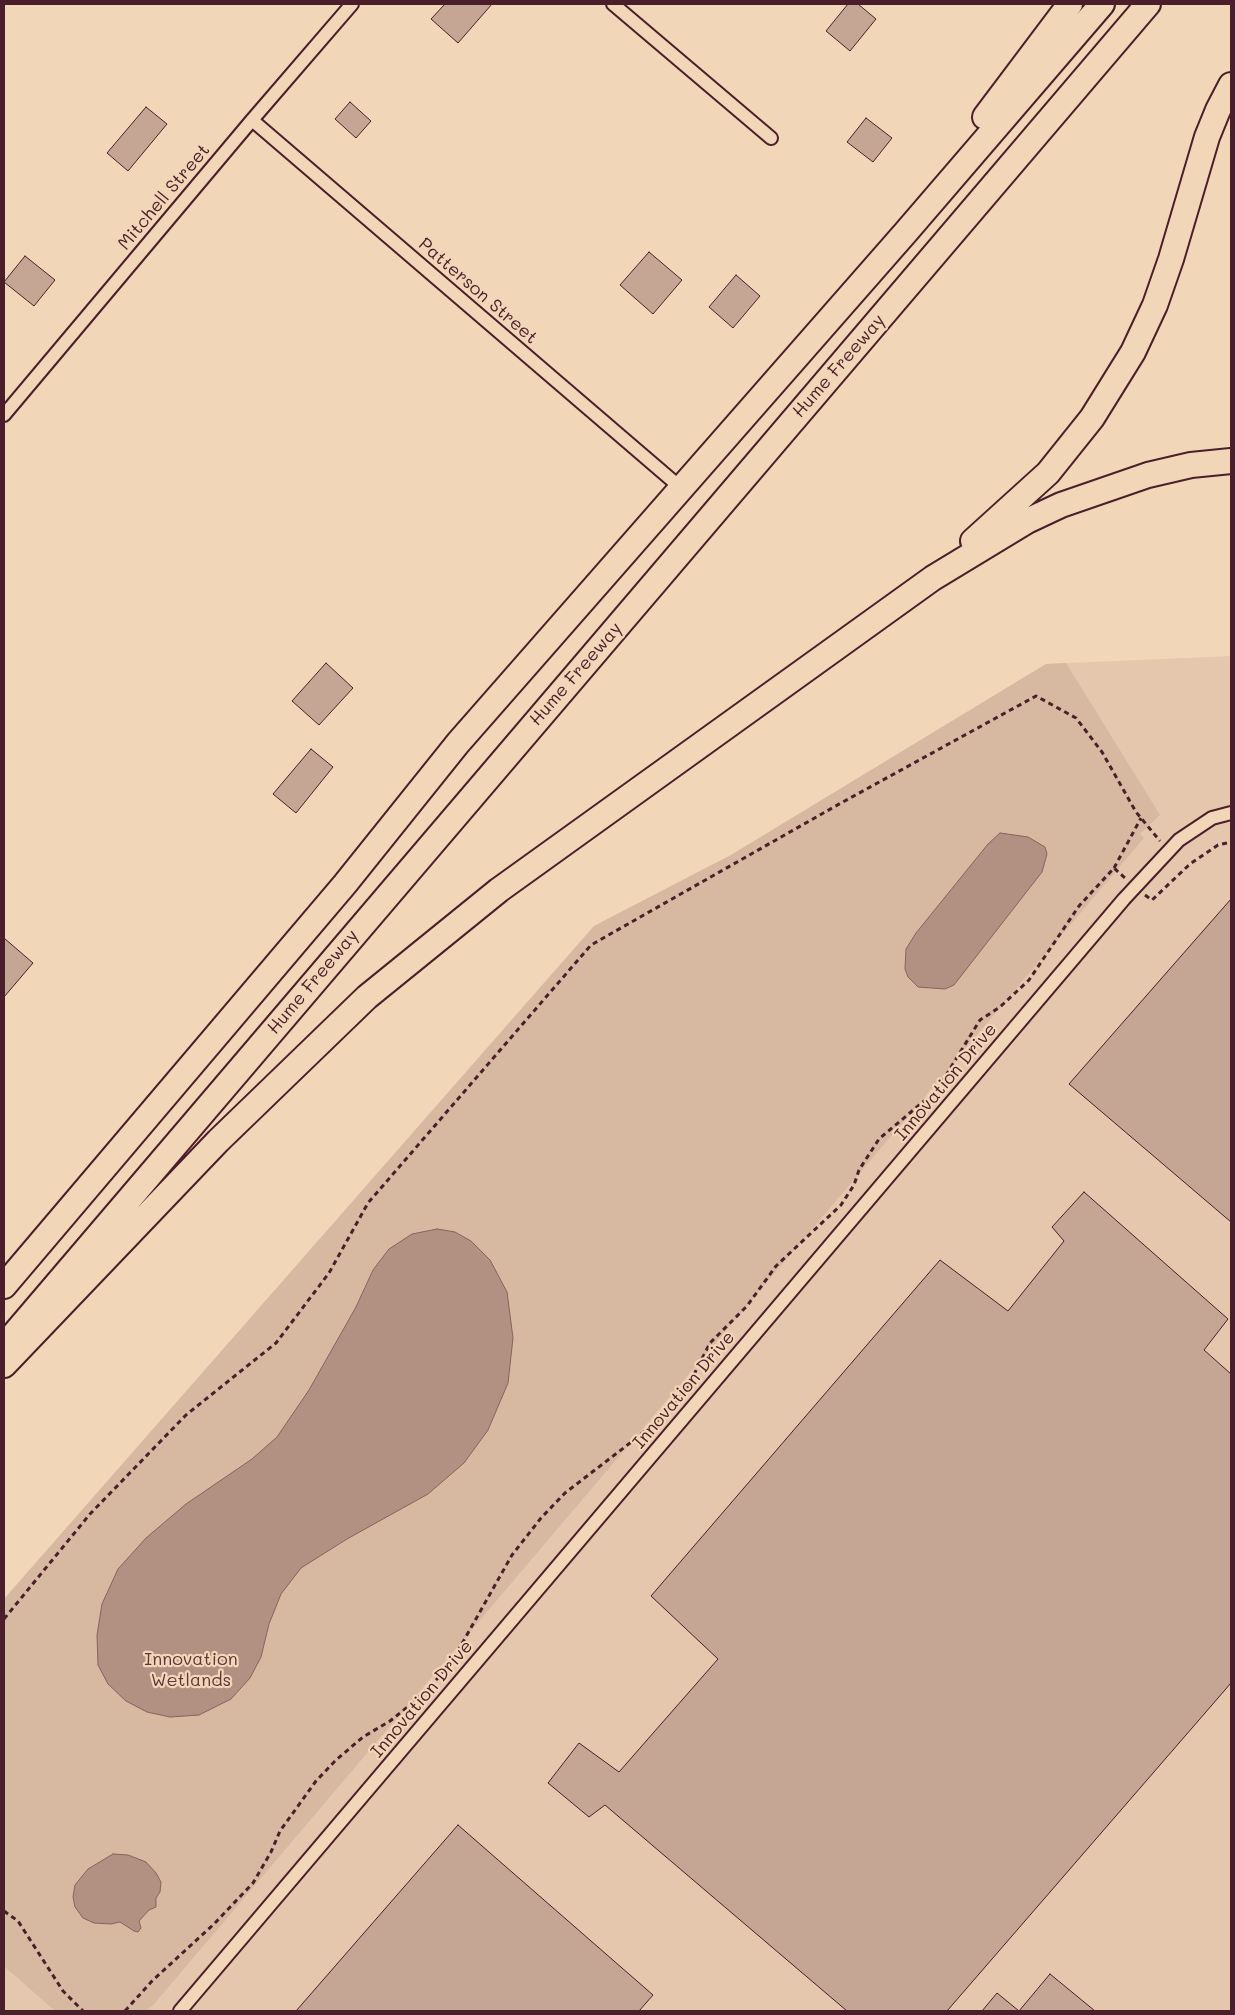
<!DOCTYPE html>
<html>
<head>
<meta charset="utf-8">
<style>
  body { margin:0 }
  #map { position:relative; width:1235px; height:2015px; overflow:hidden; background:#f2d6b8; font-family:Mali,sans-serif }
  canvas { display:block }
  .frame { position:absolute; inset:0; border:5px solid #4a1f2b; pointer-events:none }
</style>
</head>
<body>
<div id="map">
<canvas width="1235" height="2015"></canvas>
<div class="frame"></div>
</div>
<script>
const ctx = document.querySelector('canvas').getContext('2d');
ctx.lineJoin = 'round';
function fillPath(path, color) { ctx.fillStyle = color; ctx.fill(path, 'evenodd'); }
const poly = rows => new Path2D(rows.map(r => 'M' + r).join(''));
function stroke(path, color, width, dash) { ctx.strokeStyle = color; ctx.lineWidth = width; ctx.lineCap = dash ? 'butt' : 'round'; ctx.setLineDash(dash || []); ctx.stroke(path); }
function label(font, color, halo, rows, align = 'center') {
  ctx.font = font + ' Mali,sans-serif'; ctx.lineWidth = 4.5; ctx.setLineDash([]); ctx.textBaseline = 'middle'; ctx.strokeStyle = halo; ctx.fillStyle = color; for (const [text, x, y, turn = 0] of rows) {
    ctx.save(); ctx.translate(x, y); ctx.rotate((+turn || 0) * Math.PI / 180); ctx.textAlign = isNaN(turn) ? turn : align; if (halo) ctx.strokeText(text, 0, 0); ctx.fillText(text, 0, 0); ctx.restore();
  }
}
fillPath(poly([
  [1231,656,1231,2011,4,2011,4,1599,594,926,731,855,1046,664]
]), '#e4c7ad');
fillPath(poly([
  [1066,663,1160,815,1140,834,1144,838,154,2004,146,2011,55,2011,4,1966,4,1599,594,926,731,855,1046,664]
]), '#d7b8a0');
const water = poly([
  [1000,833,1028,837,1045,847,1047,854,1042,872,954,985,945,989,918,987,908,977,905,969,906,949,916,933,988,844,1000,833],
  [437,1229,455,1232,471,1241,490,1260,507,1292,513,1338,508,1383,488,1430,464,1463,428,1494,347,1539,301,1568,281,1594,269,1624,261,1657,250,1678,231,1699,199,1715,170,1717,147,1712,126,1701,108,1684,98,1665,97,1635,102,1604,118,1569,146,1538,186,1504,252,1459,277,1437,309,1390,356,1307,373,1270,389,1249,412,1234,437,1229],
  [113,1854,128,1855,146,1862,156,1873,161,1882,160,1892,156,1898,156,1907,149,1910,139,1921,141,1928,138,1932,134,1931,120,1922,111,1924,94,1923,83,1918,75,1907,73,1897,75,1885,88,1869,113,1854]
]);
fillPath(water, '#b29082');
stroke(water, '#88635f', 1);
const building = poly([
  [445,4,492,4,458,43,431,19,445,4],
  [848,4,858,4,876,19,850,51,826,31,848,4],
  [350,102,371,121,356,138,335,119,350,102],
  [146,107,167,124,128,171,107,153,146,107],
  [866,118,892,138,873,162,847,142,866,118],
  [649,252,682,280,653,314,620,285,649,252],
  [25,256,55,280,34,306,4,282,25,256],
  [736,275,760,296,733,328,709,307,736,275],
  [326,663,353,688,319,725,292,701,326,663],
  [311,749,333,767,296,813,273,794,311,749],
  [1231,899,1231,1222,1069,1084,1231,899],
  [4,938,33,963,4,997,4,938],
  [1084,1192,1228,1319,1204,1350,1231,1374,1231,1683,947,2011,847,2011,605,1805,589,1817,548,1783,579,1743,619,1772,718,1659,651,1596,940,1260,1008,1311,1064,1241,1052,1227,1084,1192],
  [458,1825,653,1995,639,2011,296,2011,458,1825],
  [1050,1974,1095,2011,982,2011,997,1993,1019,2011,1050,1974]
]);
fillPath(building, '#c5a593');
stroke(building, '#4a1f2b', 1);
const street = poly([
  [613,4,771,138],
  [252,120,681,488],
  [4,415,252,120,352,4],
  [180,2011,1124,899,1179,840,1212,818,1231,813]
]);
const highway = poly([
  [985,117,1070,4],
  [973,541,1048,473,1092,418,1133,352,1155,305,1171,259,1207,137,1218,110,1231,85],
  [4,1286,345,884,458,743,906,232,1102,4],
  [4,1346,1148,4],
  [4,1365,218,1141,367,997,499,890,933,578,1027,521,1061,505,1148,475,1191,465,1231,461]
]);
stroke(street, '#4a1f2b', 16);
stroke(highway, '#4a1f2b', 28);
stroke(poly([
  [1114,868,1141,818],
  [1145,895,1152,900,1190,864,1218,845,1231,842],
  [4,1619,90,1514,186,1415,276,1343,329,1273,368,1203,591,945,841,803,1036,696,1076,718,1102,752,1136,812,1160,841],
  [4,1911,18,1921,63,1991,83,2011],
  [125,2011,152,1981,214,1924,253,1883,271,1852,280,1831,316,1781,336,1760,363,1737,390,1721,415,1701,437,1679,455,1656,512,1555,541,1518,565,1493,630,1443,663,1416,686,1390,710,1343,747,1306,776,1266,841,1205,854,1185,859,1170,879,1139,937,1090,980,1020,1000,1007,1029,980,1079,906,1114,868,1125,878]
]), '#4a1f2b', 3, [5, 4]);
stroke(street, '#f2d6b8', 12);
stroke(highway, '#f2d6b8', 24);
label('18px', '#4a1f2b', '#f2d6b8', [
  ["Mitchell Street",164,197,-50],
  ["Patterson Street",478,291,41],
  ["Hume Freeway",839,366,-49],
  ["Hume Freeway",576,674,-49],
  ["Hume Freeway",313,982,-50],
  ["Innovation Drive",946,1082,-50],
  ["Innovation Drive",684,1390,-50],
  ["Innovation Drive",422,1699,-50]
]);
label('18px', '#5f363d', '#f2d6b8', [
  ["Innovation",191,1659],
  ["Wetlands",191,1680]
]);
</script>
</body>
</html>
